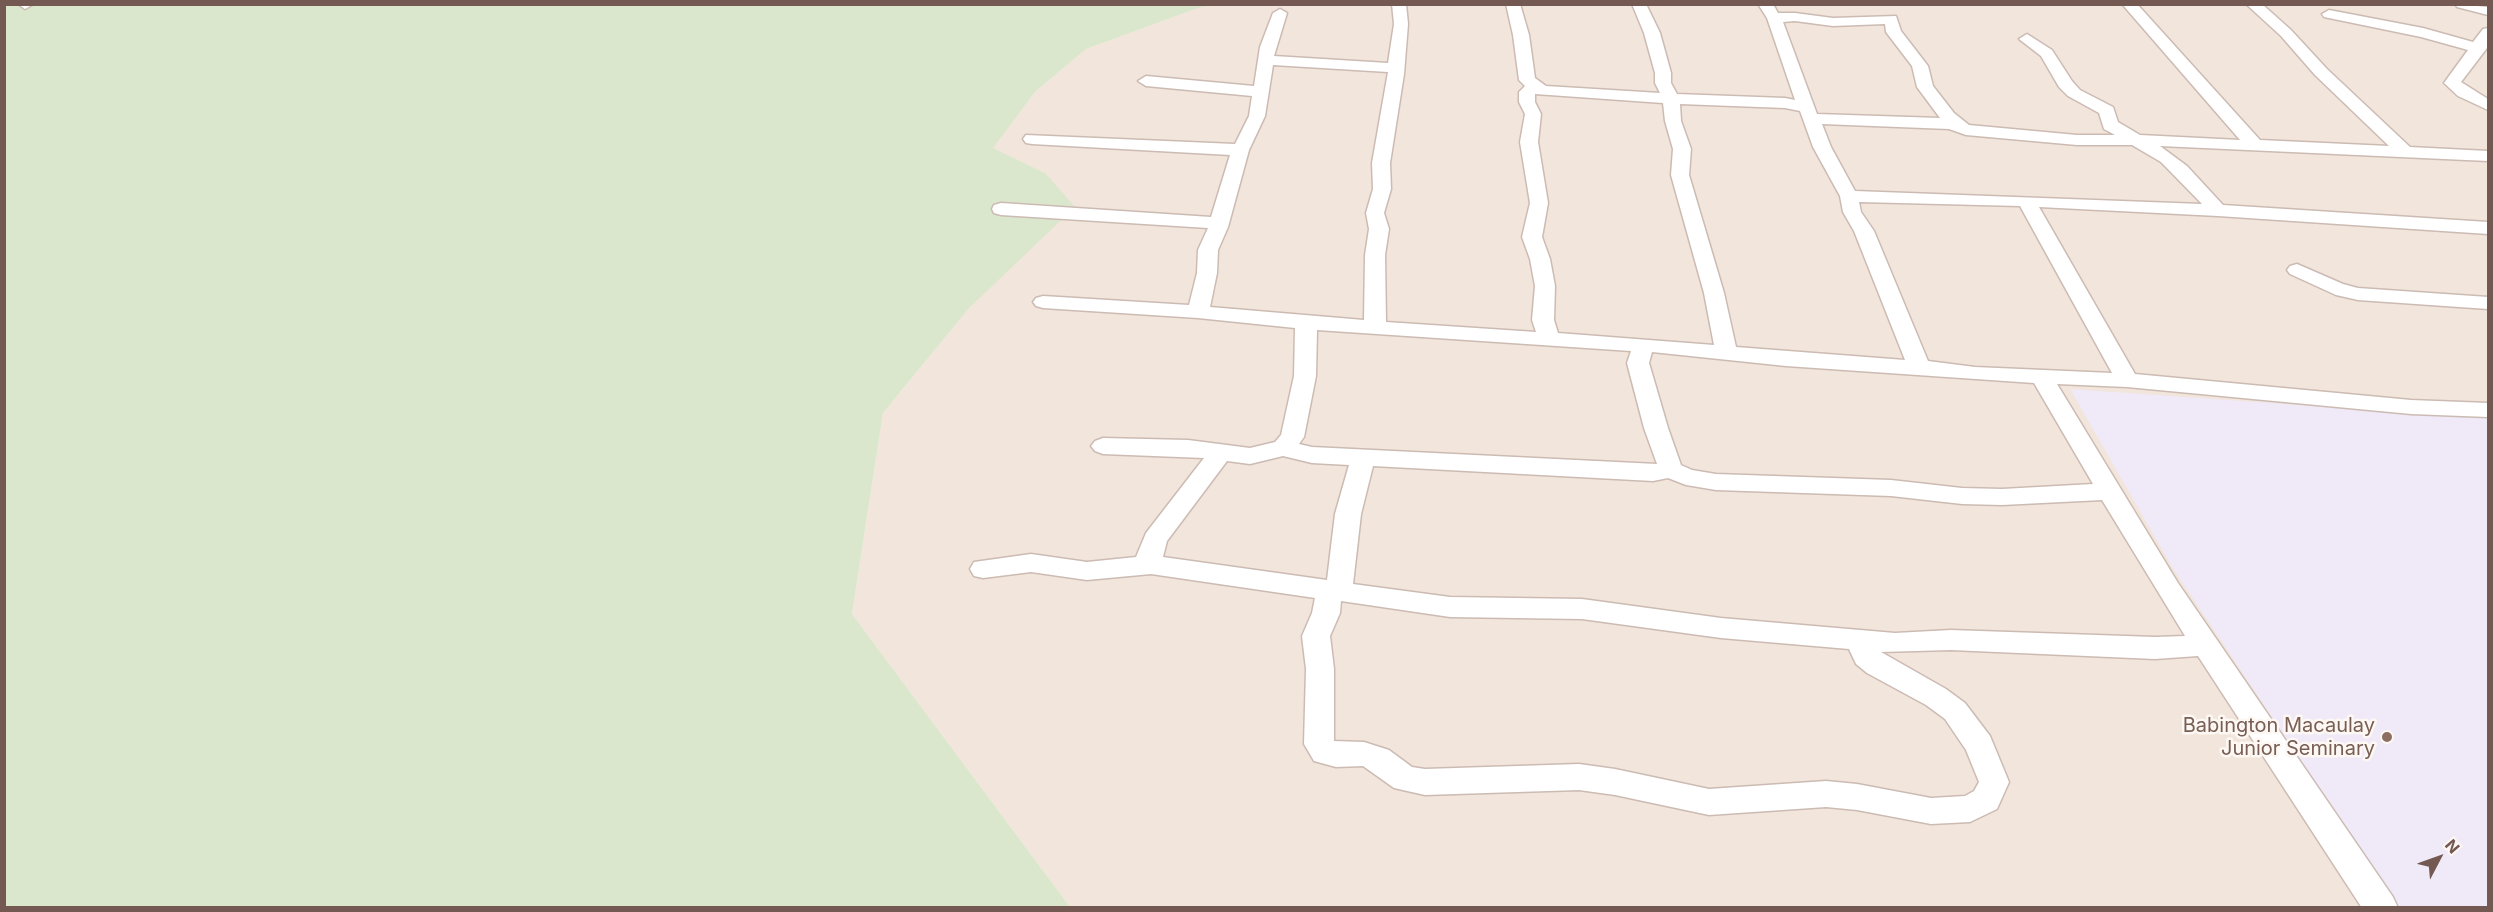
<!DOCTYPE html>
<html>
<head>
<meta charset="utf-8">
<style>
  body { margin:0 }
  #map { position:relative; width:2493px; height:912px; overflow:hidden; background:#fbf3ed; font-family:Inter,sans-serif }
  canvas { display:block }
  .frame { position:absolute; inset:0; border:6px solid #745952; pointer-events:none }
  .north { position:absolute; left:2409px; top:828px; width:60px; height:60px; -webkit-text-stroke:4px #fdf8f3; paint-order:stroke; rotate:49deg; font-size:16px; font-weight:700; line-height:24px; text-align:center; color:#745952 }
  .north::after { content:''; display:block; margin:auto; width:21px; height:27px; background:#745952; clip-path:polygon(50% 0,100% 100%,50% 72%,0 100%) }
</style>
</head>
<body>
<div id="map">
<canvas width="2493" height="912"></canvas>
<div class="frame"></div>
<div class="north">N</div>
</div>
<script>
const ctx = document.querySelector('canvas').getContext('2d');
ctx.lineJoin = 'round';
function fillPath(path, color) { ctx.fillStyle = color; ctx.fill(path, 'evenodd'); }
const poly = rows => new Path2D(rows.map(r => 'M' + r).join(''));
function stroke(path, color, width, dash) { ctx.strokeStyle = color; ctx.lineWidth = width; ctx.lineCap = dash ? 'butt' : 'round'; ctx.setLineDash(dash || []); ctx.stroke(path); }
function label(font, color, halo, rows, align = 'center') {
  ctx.font = font + ' Inter,sans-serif'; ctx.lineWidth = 5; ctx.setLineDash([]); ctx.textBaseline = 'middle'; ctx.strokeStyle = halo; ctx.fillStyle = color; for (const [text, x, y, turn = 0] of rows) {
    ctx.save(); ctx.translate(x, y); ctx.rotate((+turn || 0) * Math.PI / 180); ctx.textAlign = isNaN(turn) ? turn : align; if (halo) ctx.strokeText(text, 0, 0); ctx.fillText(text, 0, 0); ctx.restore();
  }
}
fillPath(poly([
  [1220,4,2488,5,2488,907,1070,907,852,614,883,413,970,307,1045,173,992,148,1035,92,1086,49,1201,7]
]), '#f2e5dc');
fillPath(poly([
  [2070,389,2488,418,2488,907,2398,907,2172,567]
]), '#f0e9f7');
fillPath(poly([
  [4,5,1220,5,1201,7,1086,49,1035,92,993,148,1045,173,1075,207,970,307,883,413,852,614,1070,907,5,907]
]), '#dbe7cc');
const minor = poly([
  [18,4,32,4,32,5,25,9,18,4],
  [1392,4,1406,4,1408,24,1404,74,1390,163,1391,189,1384,213,1389,229,1385,255,1386,322,1536,332,1532,320,1535,286,1530,259,1522,237,1530,203,1520,142,1525,114,1519,102,1519,92,1525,86,1519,80,1513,35,1506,4,1520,4,1529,35,1535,78,1546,86,1660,93,1655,83,1655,73,1644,33,1632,4,1646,4,1660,33,1671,73,1671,83,1677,94,1785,98,1795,100,1767,18,1758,4,1773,4,1778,13,1795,13,1833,18,1896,16,1901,31,1928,66,1933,86,1954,113,1969,125,2077,135,2115,135,2104,129,2099,113,2068,96,2059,87,2041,56,2019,39,2027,34,2052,50,2072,81,2080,90,2113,107,2118,122,2140,135,2240,140,2122,4,2137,4,2260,140,2389,146,2315,75,2281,36,2246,4,2262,4,2291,30,2327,69,2410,147,2488,151,2488,161,2160,146,2187,166,2223,205,2488,222,2488,234,2218,216,2039,207,2135,374,2411,400,2488,403,2488,417,2411,414,2127,387,2057,384,2178,583,2393,897,2398,908,2362,908,2198,656,2155,659,1951,650,1881,652,1946,689,1965,703,1990,736,2009,782,1997,809,1970,822,1931,824,1857,810,1826,807,1709,815,1615,795,1579,790,1425,795,1394,788,1363,766,1336,767,1314,761,1304,744,1306,669,1302,636,1312,613,1315,598,1151,574,1087,580,1031,572,983,578,974,576,970,569,974,562,1031,554,1087,562,1136,557,1146,533,1204,458,1103,454,1095,451,1091,446,1095,441,1103,438,1188,440,1250,448,1275,442,1281,435,1294,376,1295,328,1198,318,1043,308,1036,306,1033,302,1036,298,1043,296,1189,305,1197,273,1198,250,1208,228,1001,215,994,213,992,209,994,205,1001,203,1211,217,1230,155,1032,144,1026,143,1023,139,1026,135,1235,144,1249,116,1252,96,1146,86,1138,81,1146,76,1254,86,1260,47,1273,13,1280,9,1287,13,1274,56,1388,63,1394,24,1392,4],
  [1795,21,1833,26,1885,24,1886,32,1912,66,1917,87,1940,118,1817,114,1783,22,1795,21],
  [1273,65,1388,72,1372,163,1373,189,1366,213,1369,229,1365,255,1364,320,1210,307,1217,273,1218,250,1228,227,1249,150,1265,116,1273,65],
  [1535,94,1663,103,1665,121,1673,149,1671,175,1704,293,1714,345,1558,333,1554,320,1555,286,1550,259,1542,237,1548,203,1538,142,1541,114,1535,102,1535,94],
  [1680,104,1785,108,1800,111,1813,147,1840,196,1843,212,1854,231,1905,360,1736,347,1724,293,1689,175,1691,149,1681,121,1680,104],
  [1822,124,1949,129,1966,135,2077,145,2132,145,2161,162,2202,204,1855,191,1831,147,1822,124],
  [1859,202,2020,206,2112,373,1975,367,1928,361,1874,231,1861,212,1859,202],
  [1317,330,1631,351,1627,363,1644,428,1657,464,1312,447,1299,444,1304,437,1316,376,1317,330],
  [1652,352,1786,366,2034,383,2093,484,2002,489,1962,488,1891,480,1716,474,1692,470,1681,465,1668,428,1649,363,1652,352],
  [1283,456,1312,463,1349,465,1335,514,1327,580,1163,557,1167,541,1227,461,1250,464,1283,456],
  [1373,466,1653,481,1668,478,1686,485,1716,490,1891,496,1962,504,2002,505,2102,500,2185,636,2155,637,1951,630,1895,633,1721,618,1582,599,1450,597,1353,584,1361,514,1373,466],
  [1341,601,1450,617,1582,619,1721,638,1849,649,1856,664,1867,673,1926,705,1945,719,1966,750,1979,782,1974,791,1965,796,1931,798,1857,784,1826,781,1709,789,1615,769,1579,764,1425,769,1412,767,1389,750,1364,742,1334,741,1334,669,1330,636,1340,613,1341,601],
  [2455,4,2488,7,2488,15,2457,7,2455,4],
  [2329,10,2423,28,2473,42,2483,29,2488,28,2487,48,2461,82,2488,99,2488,110,2458,96,2444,83,2468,50,2421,37,2324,17,2322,14,2329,10],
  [2297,264,2343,284,2358,288,2488,297,2488,309,2358,300,2336,295,2290,274,2287,270,2290,266,2297,264]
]);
stroke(minor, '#ccbbb3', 3);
fillPath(minor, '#fff');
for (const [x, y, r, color] of [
  [2387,737,6,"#8d6e63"]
]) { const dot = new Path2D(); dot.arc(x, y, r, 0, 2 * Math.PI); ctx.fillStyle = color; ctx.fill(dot); stroke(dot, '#fdf8f3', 2); }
label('20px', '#785e54', '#fdf8f3', [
  ["Babington Macaulay",2375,726],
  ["Junior Seminary",2375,749]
], 'right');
</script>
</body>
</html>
